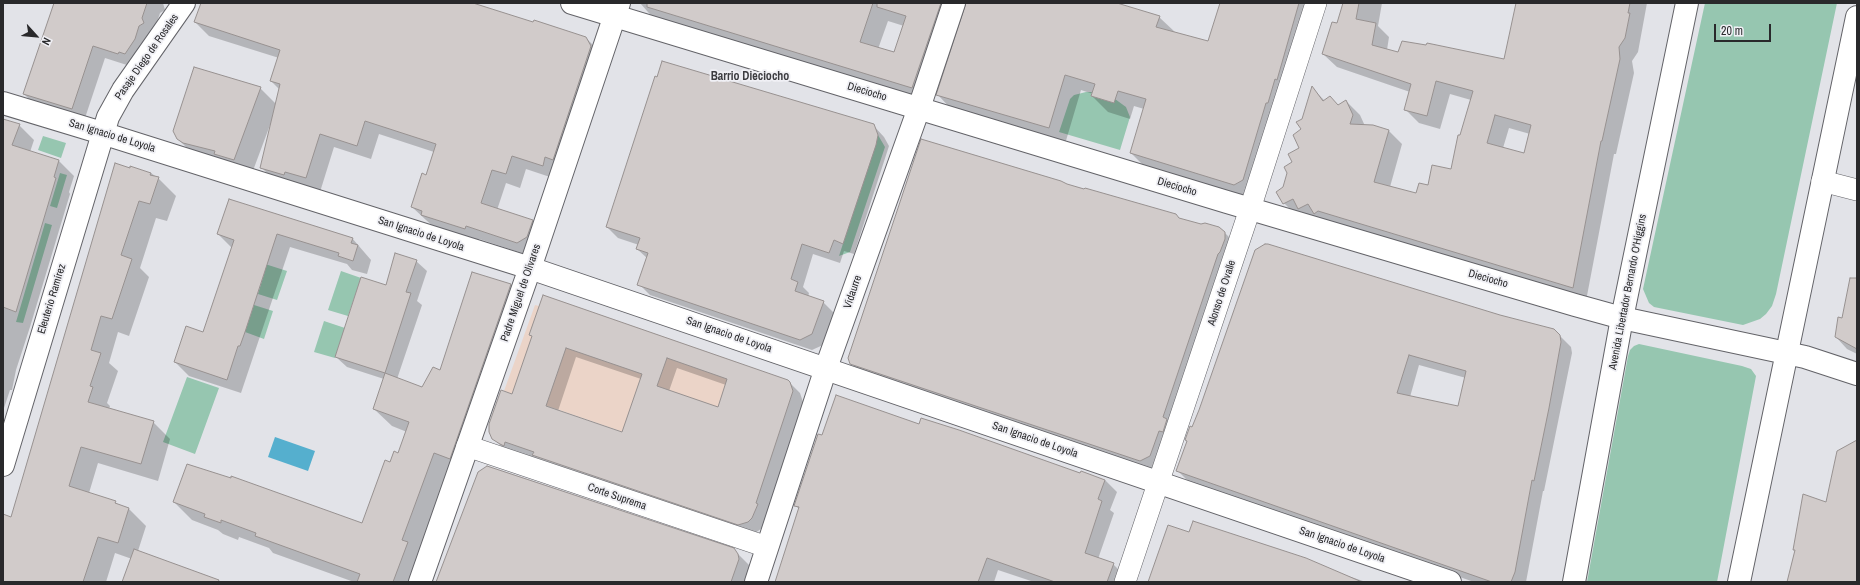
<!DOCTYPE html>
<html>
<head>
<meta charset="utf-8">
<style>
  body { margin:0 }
  #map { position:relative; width:1860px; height:585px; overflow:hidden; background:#e2e3e8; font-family:"Archivo Narrow",sans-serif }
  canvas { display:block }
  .frame { position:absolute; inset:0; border:4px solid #29292b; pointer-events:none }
  .north { position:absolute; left:16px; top:16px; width:40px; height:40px; -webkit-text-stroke:3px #f0f0f5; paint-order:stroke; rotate:117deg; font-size:11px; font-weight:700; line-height:16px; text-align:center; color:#29292b }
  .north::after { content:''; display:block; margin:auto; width:14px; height:18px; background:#29292b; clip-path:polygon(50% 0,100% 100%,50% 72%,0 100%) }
  .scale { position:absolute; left:1714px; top:24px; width:57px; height:18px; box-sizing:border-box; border:2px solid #29292b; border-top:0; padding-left:5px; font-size:12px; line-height:14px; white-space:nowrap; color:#29292b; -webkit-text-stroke:3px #f0f0f5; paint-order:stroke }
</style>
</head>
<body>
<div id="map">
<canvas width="1860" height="585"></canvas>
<div class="frame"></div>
<div class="north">N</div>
<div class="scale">20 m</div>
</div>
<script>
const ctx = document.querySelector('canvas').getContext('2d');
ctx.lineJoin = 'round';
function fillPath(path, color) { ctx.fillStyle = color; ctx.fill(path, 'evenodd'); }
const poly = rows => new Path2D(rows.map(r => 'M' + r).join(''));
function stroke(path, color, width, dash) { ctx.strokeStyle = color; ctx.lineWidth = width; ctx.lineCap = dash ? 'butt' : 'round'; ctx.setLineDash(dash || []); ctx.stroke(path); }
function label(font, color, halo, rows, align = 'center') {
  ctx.font = font + ' "Archivo Narrow",sans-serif'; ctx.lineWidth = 3.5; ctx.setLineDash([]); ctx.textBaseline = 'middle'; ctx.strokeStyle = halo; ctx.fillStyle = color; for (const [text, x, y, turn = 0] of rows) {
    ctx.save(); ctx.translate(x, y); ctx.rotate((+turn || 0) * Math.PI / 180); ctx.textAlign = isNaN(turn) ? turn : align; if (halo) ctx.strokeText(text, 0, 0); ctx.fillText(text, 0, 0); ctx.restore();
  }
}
fillPath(poly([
  [543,295,742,364,713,463,504,391,535,305,539,306]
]), '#ebd4c8');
fillPath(poly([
  [1705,3,1837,3,1776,294,1772,306,1766,314,1760,319,1743,325,1654,307,1649,303,1643,289],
  [1086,92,1092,92,1091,96,1114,103,1115,99,1126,107,1130,117,1120,150,1059,132,1070,99,1074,95],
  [878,135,885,147,850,252,839,256],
  [43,136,66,143,61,158,38,150],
  [60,173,67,175,57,208,50,206],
  [45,223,52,225,23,323,16,322],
  [262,263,287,271,277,300,258,294,265,271],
  [341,271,361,278,348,316,328,310],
  [254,305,273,311,264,339,245,332],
  [324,321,345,328,335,358,314,352],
  [1639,344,1742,366,1751,369,1756,376,1717,582,1587,582,1628,356,1630,350,1634,346],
  [187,377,219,388,195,454,163,442]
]), '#96c6b0');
fillPath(poly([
  [275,437,315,451,308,471,268,457]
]), '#55afce');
fillPath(poly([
  [55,3,163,3,165,10,160,13,154,31,130,66,105,58,84,121,36,106,24,94],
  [202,3,467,3,586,38,600,52,556,179,526,169,520,188,506,183,497,210,532,221,546,235,531,256,479,239,479,243,436,229,426,220,412,207,426,176,434,152,379,134,371,159,334,147,320,192,275,181,261,167,271,125,270,125,251,176,195,156,178,139,260,88,276,104,280,90,271,81,279,58,209,36,195,22],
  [640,3,1113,3,1159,17,1176,33,1209,42,1221,3,1320,3,1250,200,1147,169,1131,153,1144,109,1134,106,1130,119,1108,112,1092,96,1093,94,1081,90,1065,144,953,111,938,95,967,6,962,9,928,103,655,20],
  [888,21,904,26,895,54,878,49],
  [1344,3,1382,3,1378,26,1389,37,1387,50,1399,54,1505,60,1517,3,1647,3,1638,52,1632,61,1634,73,1616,154,1614,154,1586,301,1298,217,1284,203,1284,188,1300,148,1303,120,1312,88,1325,101,1330,97,1339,106,1346,101,1360,115,1365,126,1389,131,1402,144,1390,187,1417,195,1452,170,1471,100,1450,94,1440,129,1419,123,1405,109,1410,92,1337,67,1323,54,1337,25],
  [1509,128,1530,134,1525,154,1503,148],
  [3,120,19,125,34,140,30,152,59,161,74,176,69,192,70,194,30,327,16,370,12,390,10,390,3,411],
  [873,125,884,137,889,146,854,254,844,251,840,263,813,254,803,287,809,293,808,297,823,302,834,313,823,345,812,350,650,295,639,284,647,258,637,249,639,245,618,238,607,227],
  [116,165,151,173,158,178,176,196,167,221,156,218,140,268,149,277,129,336,118,332,109,363,118,371,107,403,110,406,109,409,153,422,170,439,158,481,98,463,89,493,115,502,119,505,128,508,146,526,138,551,207,582,123,582,132,559,115,553,106,582,3,582,3,515,12,518],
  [1067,185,1179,219,1222,230,1234,242,1152,472,863,375,851,363],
  [229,200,352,238,371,260,367,274,352,270,347,264,290,247,241,393,189,376,175,362,204,333,232,248,218,234],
  [416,261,427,271,417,301,422,305,397,379,422,388,440,371,511,285,528,302,417,582,354,582,273,553,269,548,239,537,238,540,223,534,218,530,192,520,174,502,363,525,391,463,399,454,407,432,392,426,374,409,384,379,347,367,336,357,386,286],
  [1851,278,1857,279,1857,354,1847,349,1836,337,1842,320],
  [543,297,787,380,800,393,803,402,762,528,754,534,504,449,493,438,513,395,533,337,531,335],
  [576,357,641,379,622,433,558,411],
  [677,368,726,385,719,409,669,391],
  [1499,316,1554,330,1571,347,1572,353,1544,491,1543,491,1526,582,1474,582,1189,482,1178,471,1188,442],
  [1419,365,1466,378,1459,407,1410,397],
  [919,426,1105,480,1117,492,1110,510,1114,513,1098,559,1113,564,1125,576,1123,582,1034,582,998,570,994,582,776,582,799,509,795,505,823,437],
  [1189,533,1336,572,1366,582,1150,582],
  [733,549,750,566,754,582,438,582]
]), '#0003');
const building = poly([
  [54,3,147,3,142,18,144,23,139,26,135,39,125,54,119,52,118,54,93,46,72,109,23,94,54,3],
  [201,3,473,3,533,22,534,20,586,37,591,46,553,160,545,157,543,166,512,156,506,174,492,170,481,203,533,220,527,237,517,243,466,226,465,229,421,215,422,211,411,207,422,173,426,175,436,144,365,121,357,146,320,134,306,178,285,172,284,175,260,168,280,84,270,81,280,50,194,22,201,3],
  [647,3,873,3,860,42,894,52,906,16,877,7,877,3,941,3,912,88,647,7,647,3],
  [966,3,1117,3,1160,16,1156,27,1208,41,1220,3,1299,3,1277,80,1275,79,1268,103,1266,103,1243,180,1234,185,1130,153,1146,99,1118,91,1114,103,1091,96,1095,84,1065,75,1049,128,936,95,966,3],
  [1343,3,1359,3,1356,19,1376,23,1372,45,1398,52,1402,41,1426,45,1427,43,1504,59,1516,3,1630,3,1628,13,1630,13,1625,38,1619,47,1620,59,1602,141,1601,141,1573,288,1318,211,1314,214,1308,204,1298,209,1293,199,1283,204,1276,192,1283,187,1287,173,1284,167,1292,162,1288,154,1299,148,1293,135,1301,129,1296,122,1302,119,1312,86,1323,101,1330,96,1338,105,1346,100,1353,115,1350,124,1373,125,1389,130,1374,182,1416,193,1419,183,1428,185,1432,165,1451,169,1458,135,1460,135,1473,91,1436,81,1427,116,1404,110,1411,84,1322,54,1332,22,1337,23,1343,3],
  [1495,115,1531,125,1524,153,1487,143,1495,115],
  [662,61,874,124,878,135,876,145,843,244,834,240,829,253,802,244,791,279,798,282,795,291,824,301,812,334,800,340,637,285,648,253,636,249,640,238,606,227,655,76,657,77,662,61],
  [194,67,261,87,234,160,214,154,215,151,183,143,177,139,173,131,194,67],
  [3,119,20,124,12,145,59,160,54,177,56,178,16,312,3,307,3,119],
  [921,139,1061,181,1067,184,1084,189,1085,188,1176,214,1179,218,1201,224,1205,223,1219,227,1225,232,1225,239,1220,252,1218,254,1163,417,1167,419,1163,432,1159,431,1150,456,1140,461,850,364,848,358,921,139],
  [115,163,130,168,130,166,151,173,150,175,159,177,150,204,139,201,121,255,132,259,112,319,101,316,91,350,101,353,90,386,93,387,88,402,154,421,141,464,81,447,69,486,116,501,115,503,129,508,118,543,98,537,83,582,3,582,3,514,11,517,115,163],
  [229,199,353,238,351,243,358,245,353,261,338,256,339,253,277,234,245,332,240,346,238,346,227,380,174,362,186,326,203,332,234,240,217,234,229,199],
  [1265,244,1268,244,1500,315,1554,329,1560,335,1561,342,1549,408,1534,481,1532,480,1515,572,1511,582,1492,582,1176,471,1187,441,1185,440,1190,426,1192,427,1199,410,1255,250,1265,244],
  [1409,355,1466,371,1458,406,1397,393,1409,355],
  [395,253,417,260,406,292,411,293,385,373,335,357,361,277,386,285,395,253],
  [472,272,511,284,450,459,434,453,402,540,408,542,393,582,357,582,360,574,255,536,256,533,221,520,221,523,204,517,205,514,173,502,187,464,231,478,231,476,362,523,385,460,390,462,394,451,398,453,409,422,373,409,385,373,422,387,433,367,440,370,472,272],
  [1850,278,1857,278,1857,349,1835,337,1838,317,1842,318,1850,278],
  [543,295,788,380,790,382,793,391,756,503,758,504,752,518,748,522,738,525,532,455,534,452,505,442,504,446,500,444,492,439,489,432,489,424,501,390,512,394,532,336,529,335,543,295],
  [566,348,642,374,622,432,546,406,566,348],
  [667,358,727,379,718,407,657,386,667,358],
  [836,395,919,424,921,418,959,430,1080,473,1081,471,1105,480,1098,499,1102,501,1085,553,1114,563,1107,582,1055,582,987,558,978,582,775,582,799,507,794,506,818,434,822,435,836,395],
  [1857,440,1857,582,1787,582,1795,550,1793,550,1803,494,1826,502,1837,451,1857,440],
  [487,466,734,548,738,554,739,559,731,582,436,582,478,472,487,466],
  [1193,521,1306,558,1362,582,1148,582,1168,525,1189,532,1193,521],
  [134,549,219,580,218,582,122,582,134,549]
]);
fillPath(building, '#d1cbca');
stroke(building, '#979190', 1);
const minor = poly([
  [1822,181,1857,190],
  [467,446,767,547],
  [1125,582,1250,209,1316,3]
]);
const tertiary = poly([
  [572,3,1227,202,1575,305,1622,318,1805,357,1857,374],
  [3,103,102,133,530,268,1450,582],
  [3,465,108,117,123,90,184,3]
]);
const secondary = poly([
  [420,582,530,268,619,3],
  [756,582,826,368,919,108,954,3]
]);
const primary = poly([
  [1574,582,1622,318,1687,3],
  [1739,582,1857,17]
]);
stroke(minor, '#636368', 22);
stroke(tertiary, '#636368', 24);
stroke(secondary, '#636368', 24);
stroke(primary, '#636368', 24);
stroke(minor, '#fff', 21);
stroke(tertiary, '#fff', 22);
stroke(secondary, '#fff', 22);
stroke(primary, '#fff', 22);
label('11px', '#29292b', '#f0f0f5', [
  ["Pasaje Diego de Rosales",147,57,-55],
  ["Dieciocho",867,92,17],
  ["San Ignacio de Loyola",112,136,17],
  ["Dieciocho",1177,187,17],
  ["San Ignacio de Loyola",421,234,18],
  ["Dieciocho",1488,279,16],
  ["Vidaurre",853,292,-71],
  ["Avenida Libertador Bernardo O'Higgins",1628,292,-79],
  ["Padre Miguel de Olivares",521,293,-71],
  ["Alonso de Ovalle",1222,293,-72],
  ["Eleuterio Ramírez",52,299,-73],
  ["San Ignacio de Loyola",729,335,19],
  ["San Ignacio de Loyola",1035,440,19],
  ["Corte Suprema",617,497,19],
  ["San Ignacio de Loyola",1342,545,19]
]);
label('bold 12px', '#3c3c40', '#f0f0f5', [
  ["Barrio Dieciocho",750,77]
]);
</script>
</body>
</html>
